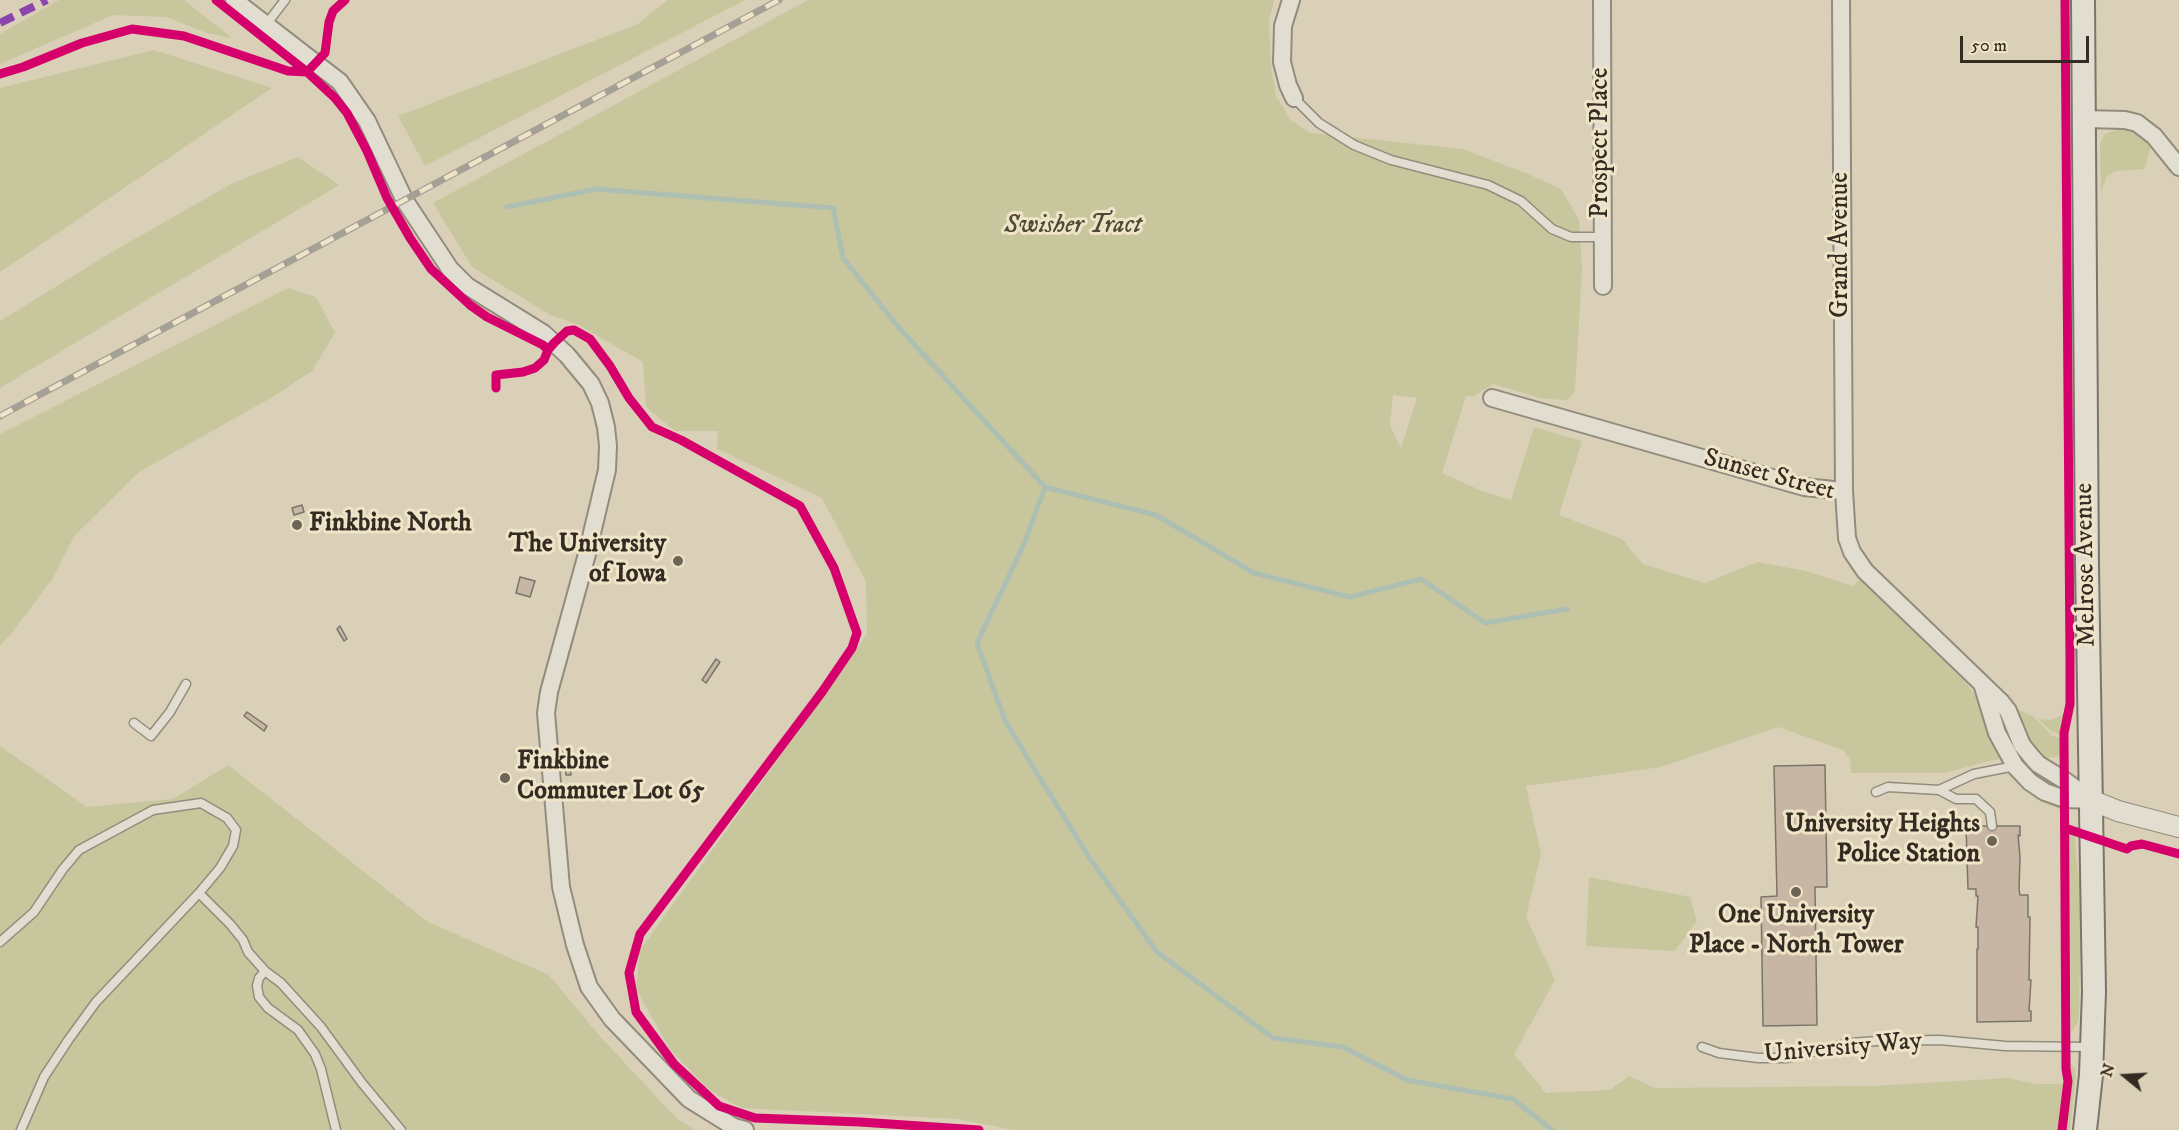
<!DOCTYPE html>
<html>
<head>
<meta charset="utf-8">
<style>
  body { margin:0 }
  #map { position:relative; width:2179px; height:1130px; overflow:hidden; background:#dad0b8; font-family:"IM FELL DW Pica",serif }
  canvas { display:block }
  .north { position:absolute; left:2095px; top:1046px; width:60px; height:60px; -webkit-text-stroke:4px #f0e4c8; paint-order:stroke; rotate:288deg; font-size:16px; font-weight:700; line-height:24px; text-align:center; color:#342b22 }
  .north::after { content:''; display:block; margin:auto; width:21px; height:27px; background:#342b22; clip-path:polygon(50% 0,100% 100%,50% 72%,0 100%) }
  .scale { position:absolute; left:1960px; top:36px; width:129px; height:27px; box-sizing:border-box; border:3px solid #342b22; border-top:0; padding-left:8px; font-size:18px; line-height:21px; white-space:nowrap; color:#342b22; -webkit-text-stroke:4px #f0e4c8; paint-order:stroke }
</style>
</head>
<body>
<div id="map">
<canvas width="2179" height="1130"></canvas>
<div class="north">N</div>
<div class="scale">50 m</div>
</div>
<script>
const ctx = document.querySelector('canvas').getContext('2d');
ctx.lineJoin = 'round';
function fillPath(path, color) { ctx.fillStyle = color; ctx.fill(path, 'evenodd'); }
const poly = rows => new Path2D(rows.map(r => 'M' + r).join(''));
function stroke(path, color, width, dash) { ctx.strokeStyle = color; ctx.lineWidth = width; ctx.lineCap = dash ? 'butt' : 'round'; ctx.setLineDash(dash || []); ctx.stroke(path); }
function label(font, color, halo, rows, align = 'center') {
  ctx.font = font + ' "IM FELL DW Pica",serif'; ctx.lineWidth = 6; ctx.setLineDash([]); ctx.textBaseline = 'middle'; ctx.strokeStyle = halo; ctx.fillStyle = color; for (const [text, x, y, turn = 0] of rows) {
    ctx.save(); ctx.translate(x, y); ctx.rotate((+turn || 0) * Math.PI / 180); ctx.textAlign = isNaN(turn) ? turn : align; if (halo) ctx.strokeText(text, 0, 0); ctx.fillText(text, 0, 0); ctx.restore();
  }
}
fillPath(poly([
  [59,0,184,0,232,38,207,33,166,17,113,15,0,64,0,34],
  [667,0,745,0,425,166,398,116,638,24],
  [808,0,1274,0,1269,22,1271,67,1276,96,1291,120,1310,133,1463,149,1528,174,1561,189,1579,220,1582,270,1575,391,1567,400,1561,400,1540,398,1493,384,1474,396,1466,396,1442,473,1482,491,1511,500,1534,427,1582,441,1559,515,1622,539,1643,564,1705,583,1757,562,1806,571,1853,586,1860,579,1967,684,1985,711,2004,760,2001,764,1999,759,1985,762,1945,773,1851,773,1850,760,1843,750,1778,727,1661,767,1526,786,1541,854,1526,917,1555,980,1514,1054,1546,1093,1610,1090,1629,1076,1655,1088,1873,1086,2008,1078,2036,1084,2071,1084,2070,1063,2075,1068,2076,1076,2070,1130,1013,1130,958,1119,741,1108,708,1089,670,1049,636,989,640,950,839,675,867,634,866,582,822,498,717,449,718,431,675,431,646,407,643,362,577,324,552,316,472,267,433,203],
  [1393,395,1417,398,1401,448,1390,425],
  [154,50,272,88,0,272,0,88],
  [2119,129,2138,134,2151,145,2145,169,2115,171,2107,176,2101,192,2100,144,2105,134],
  [298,157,339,185,0,388,0,321,112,252,231,184],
  [288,288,316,297,335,333,312,371,276,395,139,472,75,535,53,578,14,630,0,646,0,434],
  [2072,544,2078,547,2078,569,2074,655],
  [2011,703,2017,709,2034,717,2052,736,2061,738,2060,756,2048,758,2034,752],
  [2066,711,2060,734,2051,731,2038,719,2051,720,2062,715],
  [1999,713,2057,785,2057,789,2053,790,2023,766,2005,737],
  [0,746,87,807,173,799,228,765,428,922,549,975,597,1033,677,1119,695,1130,0,1130],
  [2007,774,2013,775,2061,806,2061,810,2035,798],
  [2068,832,2075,833,2076,858,2081,889,2079,1018,2077,1024,2071,1032],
  [1589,877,1690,897,1697,921,1675,951,1586,946]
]), '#c7c69d');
stroke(poly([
  [507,207,596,189,833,208,843,258,900,329,1045,487,1024,544,977,643,1005,721,1088,856,1157,952,1273,1038,1343,1047,1407,1080,1513,1099,1552,1130],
  [1045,487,1156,515,1254,573,1350,597,1421,579,1485,623,1567,609]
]), '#acbfb2', 5);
const building = poly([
  [302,505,304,512,294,515,292,508,302,505],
  [520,577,535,581,530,597,516,593,520,577],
  [340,626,347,639,344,641,337,629,340,626],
  [716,659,720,662,706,683,702,680,716,659],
  [247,712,267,726,264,731,244,716,247,712],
  [568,750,571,775,566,775,563,751,568,750],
  [1825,765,1827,887,1815,887,1817,1025,1763,1026,1761,897,1777,896,1774,766,1825,765],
  [1966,826,2020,826,2020,836,2018,835,2020,857,2019,889,2020,895,2028,895,2028,917,2030,917,2029,980,2031,980,2029,1011,2031,1011,2031,1021,1977,1022,1977,949,1978,949,1978,927,1976,927,1978,896,1976,896,1976,889,1968,889,1966,826]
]);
fillPath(building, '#c6b6a3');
stroke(building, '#7b7569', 1.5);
const service = poly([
  [265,26,285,0],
  [1294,98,1319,123,1354,145,1391,160,1488,185,1521,201,1552,229,1571,237,1603,237],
  [134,723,151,736,170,712,186,684],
  [1939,790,1956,799,1976,799,1990,812,1992,826],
  [1876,792,1888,787,1939,790,1974,774,2015,766],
  [199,893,230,924,243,940,248,952,265,971,259,978,257,986,259,997,268,1008,298,1030,315,1054,321,1069,336,1130],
  [0,942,34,912,63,869,79,850,153,810,201,803,227,818,236,830,233,846,220,868,199,893,96,1002,69,1039,44,1077,21,1130],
  [265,971,281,983,321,1027,362,1083,401,1130],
  [1702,1047,1719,1053,1758,1058,1787,1058,1850,1043,1877,1041,1940,1040,2005,1046,2090,1047]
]);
const minor = poly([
  [234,0,340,82,367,121,405,201,450,269,467,286,543,333,567,355,591,384,600,403,606,427,608,446,607,470,587,554,549,692,546,713,561,887,575,945,589,987,612,1019,689,1099,734,1127,745,1130],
  [1291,0,1283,26,1282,62,1288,85,1294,98],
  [1602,0,1603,286],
  [1841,0,1844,491,1847,538,1852,552,1865,571,2001,702,2008,711,2022,745,2031,756,2038,764,2064,780,2091,800],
  [2084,119,2125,120,2137,123,2154,136,2179,167],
  [1492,398,1804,487,1844,491],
  [1983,687,1997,733,2015,766,2030,782,2045,792,2065,799,2091,800]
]);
const tertiary = poly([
  [2091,800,2118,811,2179,827]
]);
const secondary = poly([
  [2083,0,2087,566,2094,992,2091,1075,2085,1130]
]);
stroke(service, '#928c7d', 11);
stroke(minor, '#928c7d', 20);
stroke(tertiary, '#928c7d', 22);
stroke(secondary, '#7b7569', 26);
stroke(service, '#e2ddd1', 8);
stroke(minor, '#e2ddd1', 16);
stroke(tertiary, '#e2ddd1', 20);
stroke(secondary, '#e2ddd1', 22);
const rail = poly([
  [0,416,779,0]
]);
stroke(rail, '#a4a096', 7);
stroke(rail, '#f0e4c8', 4.5, [14]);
stroke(poly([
  [0,23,47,0]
]), '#8e44ad', 8, [15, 8]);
stroke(poly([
  [216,0,307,72,335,98,347,113,367,151,387,198,410,238,431,269,470,305,487,317,543,345,548,350],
  [0,74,23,67,82,43,132,29,184,36,288,71,307,72,325,53,329,22,333,11,345,0],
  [496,388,496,375,523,372,535,368,544,360,548,350,554,343,567,331,574,330,590,339,610,366,629,398,652,427,681,440,800,506,834,568,857,633,852,648,822,692,640,934,629,973,636,1012,674,1064,719,1106,755,1118,860,1122,979,1130],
  [2065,828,2127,849,2131,846,2142,844,2179,854],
  [2062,1130,2068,1081,2066,1069,2064,733,2070,704,2070,659,2065,0]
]), '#d6006c', 9);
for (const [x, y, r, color] of [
  [297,525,6,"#6e6556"],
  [678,561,6,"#6e6556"],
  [505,778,6,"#6e6556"],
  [1992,841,6,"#6e6556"],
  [1796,892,6,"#6e6556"]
]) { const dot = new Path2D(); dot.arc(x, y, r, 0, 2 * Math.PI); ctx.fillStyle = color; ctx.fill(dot); stroke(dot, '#f0e4c8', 2); }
label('26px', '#342b22', '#f0e4c8', [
  ["Prospect Place",1602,143,-90],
  ["Grand Avenue",1842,245,-90],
  ["Sunset Street",1769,476,15],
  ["Melrose Avenue",2087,565,-91],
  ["University Way",1843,1049,-5]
]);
label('italic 26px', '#4e4836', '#f0e4c8', [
  ["Swisher Tract",1073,227]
]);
label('bold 26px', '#342b22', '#f0e4c8', [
  ["Finkbine North",309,525],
  ["The University",666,546,"right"],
  ["of Iowa",666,576,"right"],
  ["Finkbine",517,763],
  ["Commuter Lot 65",517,793],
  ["University Heights",1980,826,"right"],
  ["Police Station",1980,856,"right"],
  ["One University",1796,917,"center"],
  ["Place - North Tower",1796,947,"center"]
], 'left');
</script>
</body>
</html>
